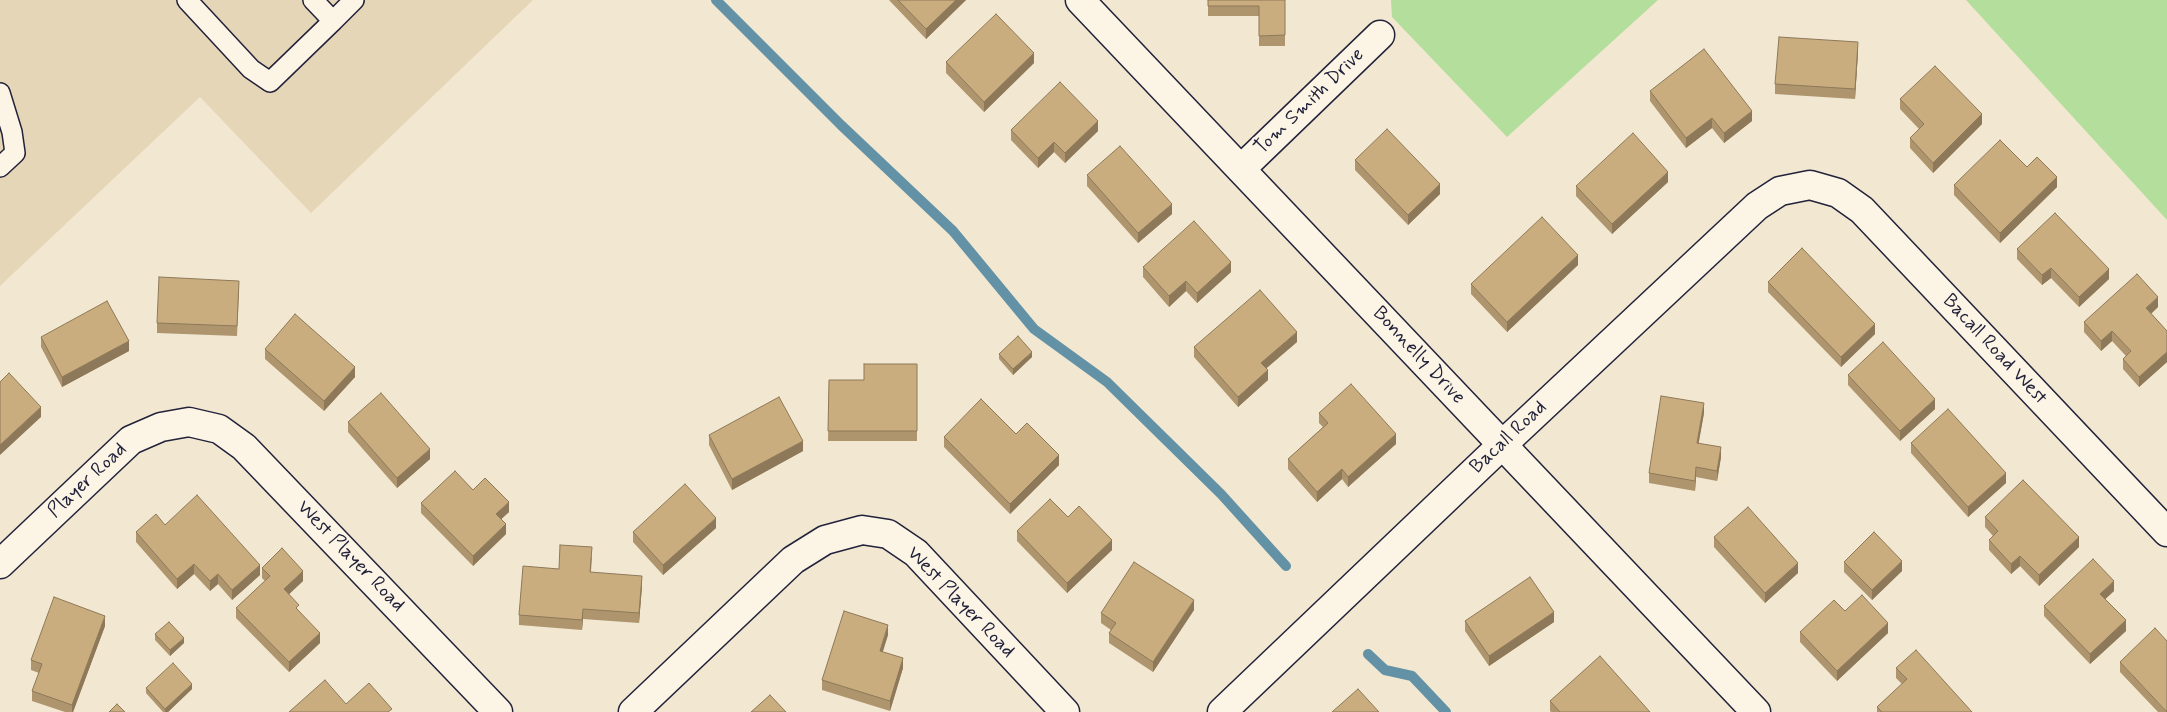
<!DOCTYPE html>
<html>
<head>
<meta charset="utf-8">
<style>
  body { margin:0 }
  canvas { display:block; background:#f2e7d1 }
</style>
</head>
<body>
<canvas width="2167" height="712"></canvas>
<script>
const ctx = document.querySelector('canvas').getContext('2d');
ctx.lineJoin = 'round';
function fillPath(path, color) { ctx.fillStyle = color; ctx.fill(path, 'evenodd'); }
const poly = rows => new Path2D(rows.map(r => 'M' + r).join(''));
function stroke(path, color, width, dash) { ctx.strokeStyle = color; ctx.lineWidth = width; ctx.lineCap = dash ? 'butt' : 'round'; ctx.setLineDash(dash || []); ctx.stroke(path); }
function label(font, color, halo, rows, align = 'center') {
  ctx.font = font + ' Mynerve,sans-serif'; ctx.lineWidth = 4.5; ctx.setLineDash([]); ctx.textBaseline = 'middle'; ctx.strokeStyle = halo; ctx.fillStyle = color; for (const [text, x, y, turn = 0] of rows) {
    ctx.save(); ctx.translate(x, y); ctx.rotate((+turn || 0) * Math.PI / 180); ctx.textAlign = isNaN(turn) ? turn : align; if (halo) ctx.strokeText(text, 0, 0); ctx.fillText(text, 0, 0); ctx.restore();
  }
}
fillPath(poly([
  [0,0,533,0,311,213,200,97,0,286]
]), '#e6d6b8');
fillPath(poly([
  [1391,0,1658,0,1507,137,1392,17],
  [1966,0,2167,0,2167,220]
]), '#b4de9c');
stroke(poly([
  [716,0,841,125,953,231,1034,329,1107,382,1221,494,1286,566],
  [1368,654,1385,670,1412,676,1446,712]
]), '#6392a6', 10);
const lane = poly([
  [187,0,251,69,270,82,333,21,313,0],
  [333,21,354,0],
  [0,93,12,132,15,153,0,167]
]);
const street = poly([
  [1080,0,1756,712],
  [1241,169,1380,35],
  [0,564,131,440,161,427,189,422,219,429,244,447,498,712],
  [633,712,793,560,825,540,862,530,888,534,916,553,1065,712],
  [1222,712,1502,445,1757,206,1780,191,1810,185,1838,193,1862,210,2167,532]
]);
stroke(lane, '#22223b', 22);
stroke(street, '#22223b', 31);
stroke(lane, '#fcf5e5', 19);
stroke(street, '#fcf5e5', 28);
fillPath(poly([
  [889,0,966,0,926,39],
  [1208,0,1285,0,1285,46,1259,46,1259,16,1208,16],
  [1858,52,1855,99,1775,94,1775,84],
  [946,62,1034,63,984,112,946,73],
  [1650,91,1752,121,1724,143,1712,128,1686,148,1650,101],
  [1900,99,1982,124,1933,173,1910,148,1910,138,1919,129,1900,109],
  [1011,130,1098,131,1065,163,1054,152,1038,168,1011,140],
  [1355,160,1440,194,1408,225,1355,170],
  [2027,167,2057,187,2000,243,1954,195,1954,185],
  [1087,175,1172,214,1138,243,1087,186],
  [1668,182,1612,234,1576,196,1576,186],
  [2017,249,2109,279,2079,307,2051,278,2042,285,2017,259],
  [1578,265,1507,332,1471,294,1471,284],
  [1143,267,1231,272,1197,303,1186,291,1169,307,1143,277],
  [1768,282,1875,334,1841,367,1768,292],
  [239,291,237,336,157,333,157,323],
  [2158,307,2151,314,2167,331,2167,362,2139,387,2123,369,2123,359,2126,356,2112,341,2101,351,2084,332,2084,322],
  [41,337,129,351,62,387,41,347],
  [1297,342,1266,368,1268,380,1238,407,1194,357,1194,347],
  [265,349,355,377,324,411,265,359],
  [999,354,1032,357,1013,375,999,359],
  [917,364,917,441,828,441,829,380,864,380],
  [1848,375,1935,409,1900,441,1848,385],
  [1319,413,1396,444,1348,487,1342,479,1317,502,1288,469,1288,459,1323,427,1319,423],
  [1704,413,1698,444,1721,457,1717,481,1696,477,1695,491,1649,483,1649,473],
  [348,422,430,459,397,488,348,432],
  [1016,434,1059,465,1010,514,944,447,944,437],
  [709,435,803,451,732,490,709,445],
  [1911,443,2006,483,1968,517,1911,453],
  [473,490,509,512,501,519,506,534,473,566,421,513,421,503],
  [1068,517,1112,550,1067,593,1017,541,1017,531],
  [1985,517,2079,547,2039,586,2020,566,2011,574,1989,550,1989,540,1993,536,1985,527],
  [165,525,260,575,232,600,218,584,210,591,194,574,177,589,136,542,136,532],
  [716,528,663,575,633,542,633,532],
  [1714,537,1798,573,1765,603,1714,547],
  [592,557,591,572,642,586,639,623,583,619,582,630,519,625,519,615,559,569],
  [1844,562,1902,571,1872,600,1844,572],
  [262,568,303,581,289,594,299,612,320,643,289,672,236,618,236,608,265,581,262,578],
  [2114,591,2105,599,2126,631,2090,664,2044,616,2044,606],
  [1194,610,1153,672,1109,643,1109,633,1111,630,1101,623,1101,613],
  [1845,611,1888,633,1837,681,1800,642,1800,632],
  [1465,621,1554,622,1489,666,1465,631],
  [105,626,73,712,65,712,32,701,32,691,39,673,31,670,31,660],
  [155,634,184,643,170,656,155,640],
  [888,635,882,652,903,668,890,711,822,690,822,680],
  [2120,662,2167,712,2158,712,2120,672],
  [1896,668,1972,712,1877,712,1877,707,1902,684,1896,678],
  [146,688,192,689,168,712,163,712,146,693],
  [1550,701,1650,712,1551,712,1550,711]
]), '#ae956d');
fillPath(poly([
  [956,0,966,0,926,39,926,29],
  [1858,42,1858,52,1855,99,1855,89],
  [1034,53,1034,63,984,112,984,102],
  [1752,111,1752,121,1724,143,1724,133],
  [1982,114,1982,124,1933,173,1933,163],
  [1712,118,1712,128,1686,148,1686,138],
  [1098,121,1098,131,1065,163,1065,153],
  [1054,142,1054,152,1038,168,1038,158],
  [1668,172,1668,182,1612,234,1612,224],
  [2057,177,2057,187,2000,243,2000,233],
  [1440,184,1440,194,1408,225,1408,215],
  [1172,204,1172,214,1138,243,1138,233],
  [1578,255,1578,265,1507,332,1507,322],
  [1231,262,1231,272,1197,303,1197,293],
  [2051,268,2051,278,2042,285,2042,275],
  [2109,269,2109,279,2079,307,2079,297],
  [1186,281,1186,291,1169,307,1169,296],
  [2158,297,2158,307,2146,318,2146,308],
  [1875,324,1875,334,1841,367,1841,357],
  [2112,331,2112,341,2101,351,2101,341],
  [1297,332,1297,342,1261,373,1261,363],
  [129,341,129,351,62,387,62,377],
  [1032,352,1032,357,1013,375,1013,369],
  [2167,352,2167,362,2139,387,2139,377],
  [355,367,355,377,324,411,324,401],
  [1268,370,1268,380,1238,407,1238,397],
  [1935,399,1935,409,1900,441,1900,431],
  [1704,403,1704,413,1697,453,1697,443],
  [41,407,41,417,0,455,0,445],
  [1396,434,1396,444,1348,487,1348,477],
  [803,441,803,451,732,490,732,479],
  [1721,447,1721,457,1717,481,1717,471],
  [430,449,430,459,397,488,397,478],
  [1059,455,1059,465,1010,514,1010,504],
  [1696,467,1696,477,1695,491,1695,481],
  [1342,469,1342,479,1317,502,1317,492],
  [2006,473,2006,483,1968,517,1968,507],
  [509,502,509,512,496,524,496,514],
  [716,518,716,528,663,575,663,565],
  [506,524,506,534,473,566,473,556],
  [2079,537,2079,547,2039,586,2039,575],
  [1112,540,1112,550,1067,593,1067,583],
  [2020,556,2020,566,2011,574,2011,564],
  [1902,561,1902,571,1872,600,1872,590],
  [1798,563,1798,573,1765,603,1765,593],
  [194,564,194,574,177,589,177,579],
  [260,565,260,575,232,600,232,590],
  [303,571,303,581,284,599,284,589],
  [218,574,218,584,210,591,210,581],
  [642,576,642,586,639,623,639,613],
  [2114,581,2114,591,2100,604,2100,594],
  [1194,600,1194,610,1153,672,1153,662],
  [583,609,583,619,582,630,582,620],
  [1554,612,1554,622,1489,666,1489,656],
  [105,616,105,626,73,712,72,712,72,705],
  [2126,620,2126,631,2090,664,2090,654],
  [1888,623,1888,633,1837,681,1837,671],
  [888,625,888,635,880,661,880,651],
  [320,633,320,643,289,672,289,662],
  [184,638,184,643,170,656,170,650],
  [903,658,903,668,890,711,890,701],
  [192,684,192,689,168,712,165,712,165,709]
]), '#8d7959');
const building = poly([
  [898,0,956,0,926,29,898,0],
  [1208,0,1285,0,1285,35,1259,36,1259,6,1208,6,1208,0],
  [996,14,1034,53,984,102,946,62,996,14],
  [1779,37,1858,42,1855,89,1775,84,1779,37],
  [1704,49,1752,111,1724,133,1712,118,1686,138,1650,91,1704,49],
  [1935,66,1982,114,1933,163,1910,138,1924,124,1900,99,1935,66],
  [1060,82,1098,121,1065,153,1054,142,1038,158,1011,130,1060,82],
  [1387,129,1440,184,1408,215,1355,160,1387,129],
  [1633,133,1668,172,1612,224,1576,186,1633,133],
  [2000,140,2027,167,2037,157,2057,177,2000,233,1954,185,2000,140],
  [1120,146,1172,204,1138,233,1087,175,1120,146],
  [2055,213,2109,269,2079,297,2051,268,2042,275,2017,249,2055,213],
  [1542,217,1578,255,1507,322,1471,284,1542,217],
  [1194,221,1231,262,1197,293,1186,281,1169,296,1143,267,1194,221],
  [1802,248,1875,324,1841,357,1768,282,1802,248],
  [2137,274,2158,297,2146,308,2167,331,2167,352,2139,377,2123,359,2131,351,2112,331,2101,341,2084,322,2137,274],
  [159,277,239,281,237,326,157,323,159,277],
  [1260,290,1297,332,1261,363,1268,370,1238,397,1194,347,1260,290],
  [107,301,129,341,62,377,41,337,107,301],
  [295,314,355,367,324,401,265,349,295,314],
  [1018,336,1032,352,1013,369,999,354,1018,336],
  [1883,342,1935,399,1900,431,1848,375,1883,342],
  [864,364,917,364,917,431,828,431,829,380,864,380,864,364],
  [9,373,41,407,0,445,0,382,9,373],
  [1351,384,1396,434,1348,477,1342,469,1317,492,1288,459,1328,423,1319,413,1351,384],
  [381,393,430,449,397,478,348,422,381,393],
  [1661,396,1704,403,1697,443,1721,447,1717,471,1696,467,1695,481,1649,473,1661,396],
  [779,397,803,441,732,479,709,435,779,397],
  [981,399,1016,434,1027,423,1059,455,1010,504,944,437,981,399],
  [1948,409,2006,473,1968,507,1911,443,1948,409],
  [455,471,473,490,485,478,509,502,496,514,506,524,473,556,421,503,455,471],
  [2023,480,2079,537,2039,575,2020,556,2011,564,1989,540,1998,531,1985,517,2023,480],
  [685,484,716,518,663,565,633,532,685,484],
  [197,495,260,565,232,590,218,574,210,581,194,564,177,579,136,532,156,514,165,525,197,495],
  [1050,499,1068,517,1079,506,1112,540,1067,583,1017,531,1050,499],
  [1748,507,1798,563,1765,593,1714,537,1748,507],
  [1874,532,1902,561,1872,590,1844,562,1874,532],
  [560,545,592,547,590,572,642,576,639,613,583,609,582,620,519,615,523,566,559,569,560,545],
  [282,548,303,571,284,589,299,605,296,608,320,633,289,662,236,608,270,576,262,568,282,548],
  [2093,559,2114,581,2100,594,2126,620,2090,654,2044,606,2093,559],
  [1134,562,1194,600,1153,662,1109,633,1116,623,1101,613,1134,562],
  [1530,577,1554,612,1489,656,1465,621,1530,577],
  [1862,595,1888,623,1837,671,1800,632,1834,600,1845,611,1862,595],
  [54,597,105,616,72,705,32,691,42,664,31,660,54,597],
  [844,611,888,625,880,651,903,658,890,701,822,680,844,611],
  [169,622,184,638,170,650,155,634,169,622],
  [2155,628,2167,641,2167,712,2120,662,2155,628],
  [1916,650,1972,712,1882,712,1877,707,1907,679,1896,668,1916,650],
  [1600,656,1650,712,1560,712,1550,701,1600,656],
  [173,663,192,684,165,709,146,688,173,663],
  [325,680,346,704,369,683,392,709,388,712,289,712,325,680],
  [1358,689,1379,712,1332,712,1358,689],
  [770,695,786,712,751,712,770,695],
  [117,704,125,712,109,712,117,704]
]);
fillPath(building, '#caad7f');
stroke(building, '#8d7959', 1);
label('20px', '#22223b', '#fcf5e5', [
  ["Tom Smith Drive",1310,102,-44],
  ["Bacall Road West",1994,350,47],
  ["Bonnelly Drive",1418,356,47],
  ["Bacall Road",1509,438,-43],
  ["Player Road",88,481,-43],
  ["West Player Road",350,557,46],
  ["West Player Road",960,603,46]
]);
</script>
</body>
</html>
